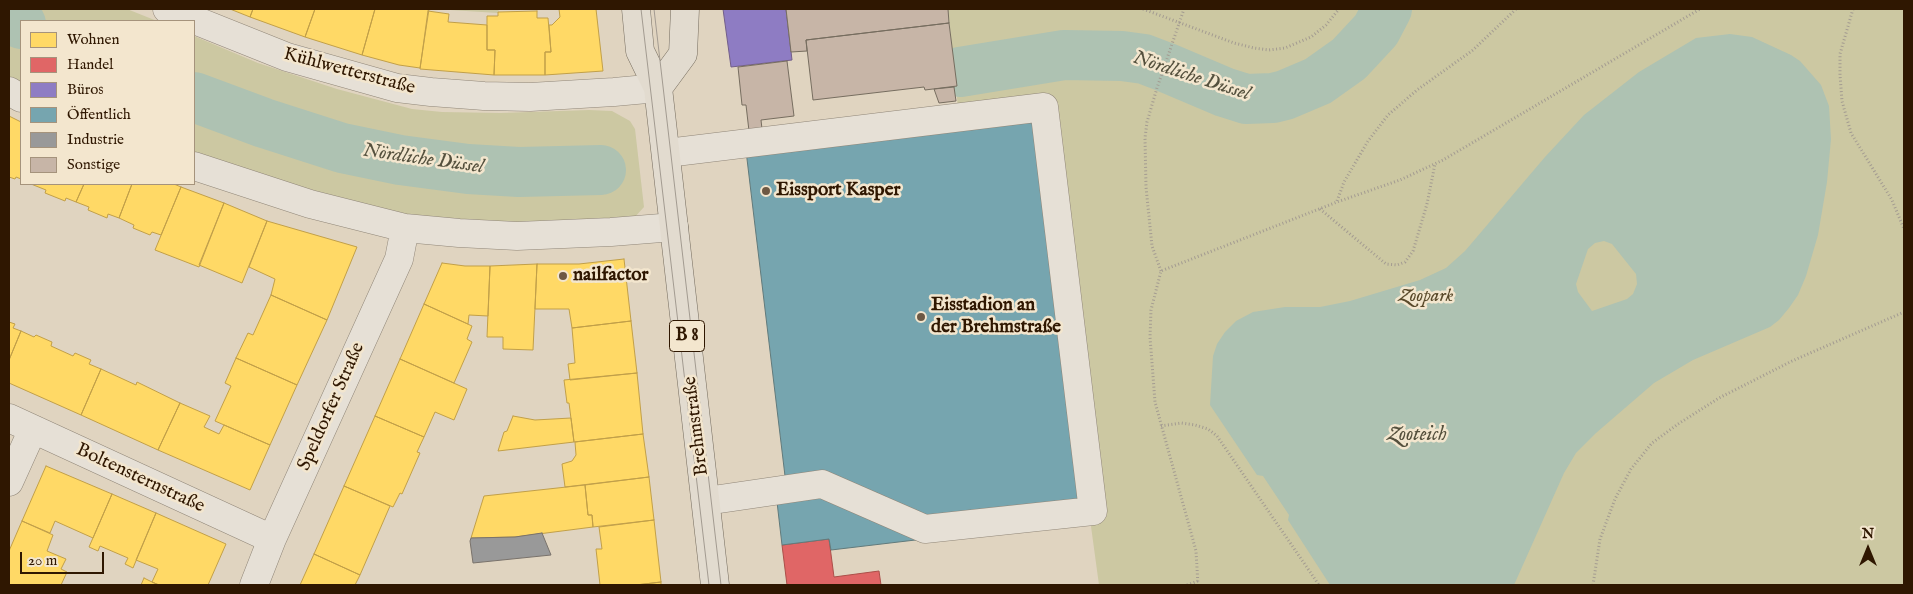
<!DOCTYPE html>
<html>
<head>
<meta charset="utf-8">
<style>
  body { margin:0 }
  #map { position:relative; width:1913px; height:594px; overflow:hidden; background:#e0d4c0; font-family:"IM FELL English",serif }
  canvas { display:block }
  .frame { position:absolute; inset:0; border:10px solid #2f1701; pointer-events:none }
  .legend { position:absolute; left:20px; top:20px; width:175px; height:165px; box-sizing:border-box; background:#f3e6ce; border:1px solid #a5937c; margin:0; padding:6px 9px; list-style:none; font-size:15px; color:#2f1701 }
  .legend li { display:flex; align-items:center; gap:10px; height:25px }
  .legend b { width:25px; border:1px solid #a5937c }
  .north { position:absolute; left:1843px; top:524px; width:50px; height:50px; -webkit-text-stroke:4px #f3e6ce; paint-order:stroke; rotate:0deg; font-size:14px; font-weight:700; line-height:20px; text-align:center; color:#2f1701 }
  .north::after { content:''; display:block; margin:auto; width:18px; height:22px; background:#2f1701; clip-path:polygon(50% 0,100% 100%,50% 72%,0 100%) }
  .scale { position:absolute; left:20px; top:552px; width:84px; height:22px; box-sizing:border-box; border:2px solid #2f1701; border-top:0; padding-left:6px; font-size:15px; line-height:18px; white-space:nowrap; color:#2f1701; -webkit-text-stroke:4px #f3e6ce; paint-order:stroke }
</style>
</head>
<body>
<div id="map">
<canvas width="1913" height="594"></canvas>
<div class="frame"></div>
<ul class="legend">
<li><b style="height:14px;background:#ffd966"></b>Wohnen</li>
<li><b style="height:14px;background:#e06666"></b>Handel</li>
<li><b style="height:14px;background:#8e7cc3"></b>Büros</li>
<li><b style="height:14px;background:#76a5af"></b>Öffentlich</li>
<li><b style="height:14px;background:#999"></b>Industrie</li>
<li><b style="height:14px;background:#c7b5a7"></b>Sonstige</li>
</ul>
<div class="north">N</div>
<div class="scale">20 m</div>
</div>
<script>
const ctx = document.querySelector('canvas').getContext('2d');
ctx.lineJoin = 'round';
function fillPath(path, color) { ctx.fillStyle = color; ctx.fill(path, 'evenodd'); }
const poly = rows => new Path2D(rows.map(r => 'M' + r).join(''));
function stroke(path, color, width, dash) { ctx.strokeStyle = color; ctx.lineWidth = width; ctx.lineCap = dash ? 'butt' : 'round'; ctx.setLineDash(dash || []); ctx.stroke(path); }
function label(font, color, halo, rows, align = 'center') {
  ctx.font = font + ' "IM FELL English",serif'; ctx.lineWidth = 5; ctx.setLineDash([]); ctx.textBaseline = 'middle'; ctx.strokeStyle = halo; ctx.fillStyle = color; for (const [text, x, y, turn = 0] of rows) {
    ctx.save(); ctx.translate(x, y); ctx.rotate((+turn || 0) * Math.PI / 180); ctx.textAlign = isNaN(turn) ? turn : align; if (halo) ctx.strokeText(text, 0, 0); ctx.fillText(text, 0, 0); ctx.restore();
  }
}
fillPath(poly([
  [9,9,127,9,157,21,21,21,21,83,9,78],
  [434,9,499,9,498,13],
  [948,9,1904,9,1904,585,1099,585,1090,519,958,108],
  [194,36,258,63,337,89,412,109,442,112,500,113,589,110,612,111,630,121,635,129,644,207,634,218,506,224,406,217,194,156]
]), '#ccc8a2');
fillPath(poly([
  [1730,34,1752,37,1791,55,1800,61,1821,85,1829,106,1831,139,1827,182,1818,235,1806,276,1798,295,1789,308,1779,320,1770,327,1693,360,1654,383,1596,433,1576,453,1564,473,1514,585,1330,585,1288,520,1289,515,1263,476,1257,475,1210,405,1213,356,1217,344,1225,332,1236,321,1253,312,1285,307,1320,307,1350,301,1420,280,1446,268,1465,251,1545,157,1584,115,1639,72,1696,38],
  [1604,241,1612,244,1636,274,1637,284,1633,294,1627,299,1592,311,1578,292,1576,284,1588,249,1595,243]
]), '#aec2b2');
const homes = poly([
  [230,9,253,9,250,17,230,9],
  [253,9,315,9,305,37,250,17,253,9],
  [315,9,375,9,362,55,305,37,315,9],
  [375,9,429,9,420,68,399,65,362,55,375,9],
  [559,9,596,9,603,71,545,75,545,52,551,52,549,25,552,25,560,17,559,9],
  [428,11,449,14,448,22,487,25,487,50,495,50,494,75,420,69,428,11],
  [537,11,537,18,548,18,551,52,545,52,545,75,494,75,495,50,487,50,487,16,498,16,498,12,537,11],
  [9,116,21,122,21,179,16,177,15,179,9,177,9,116],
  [31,184,84,184,76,202,66,198,65,201,45,193,46,190,31,184],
  [84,184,132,184,119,218,108,214,107,218,88,210,89,207,76,202,84,184],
  [132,184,174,184,181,187,161,235,152,232,150,235,133,228,134,225,119,218,132,184],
  [181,187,224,203,199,267,155,250,181,187],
  [224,203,267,221,242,283,199,265,224,203],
  [267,221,357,247,327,320,271,295,275,279,249,267,267,221],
  [624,259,631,321,572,328,569,309,535,309,537,264,579,264,624,259],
  [442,263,465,266,490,266,488,316,469,315,468,324,424,304,442,263],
  [537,264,533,350,503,349,503,337,487,337,490,266,537,264],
  [271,295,327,320,297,385,236,358,248,333,253,335,271,295],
  [424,304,472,326,467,339,472,342,454,383,400,359,424,304],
  [631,321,637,373,570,380,568,364,575,363,572,328,631,321],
  [9,322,15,324,13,328,21,331,9,360,9,322],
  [21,331,34,337,36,335,52,342,51,346,73,356,75,353,91,360,89,364,101,369,81,415,9,383,9,360,21,331],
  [236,358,297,385,270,445,215,421,231,386,225,383,236,358],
  [400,359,467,389,454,420,435,412,424,437,375,416,400,359],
  [101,369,136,385,137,382,180,403,158,450,81,415,101,369],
  [637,373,643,434,574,442,569,403,567,403,564,380,637,373],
  [180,403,210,416,204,427,219,434,224,425,270,445,250,490,158,450,180,403],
  [375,416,424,437,417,452,420,453,402,494,400,493,393,507,344,486,375,416],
  [513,416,535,420,571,418,574,442,498,451,504,432,507,431,513,416],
  [643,434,649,477,565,487,562,464,572,461,576,455,575,442,643,434],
  [46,466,112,494,93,538,55,521,50,533,22,521,46,466],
  [649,477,654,520,593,527,592,515,588,515,585,485,649,477],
  [585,485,588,515,592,515,593,527,515,537,471,538,484,496,585,485],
  [344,486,390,506,360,575,314,554,344,486],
  [112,494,156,513,133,568,125,564,128,558,100,546,98,551,89,547,112,494],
  [156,513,226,544,208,585,159,585,152,582,158,569,136,560,156,513],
  [654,520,661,582,636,585,600,585,596,549,602,549,599,527,654,520],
  [22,521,53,535,47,551,66,559,61,569,67,572,61,585,9,585,9,551,22,521],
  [314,554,360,575,355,585,300,585,314,554],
  [144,578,152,582,159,585,141,585,144,578],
  [661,582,661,585,636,585,661,582]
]);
fillPath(homes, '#ffd966');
stroke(homes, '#c19f48', 1);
const shops = poly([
  [829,539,834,577,879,571,881,585,787,585,782,545,829,539]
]);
fillPath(shops, '#e06666');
stroke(shops, '#ab4e48', 1);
const offices = poly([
  [723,9,786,9,792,60,731,67,723,9]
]);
fillPath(offices, '#8e7cc3');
stroke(offices, '#725e89', 1);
const public = poly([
  [1050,97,1101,518,831,550,829,539,782,545,777,502,788,501,744,134,1050,97]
]);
fillPath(public, '#76a5af');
stroke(public, '#617a7b', 1);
const industry = poly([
  [542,533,551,555,473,563,470,541,471,538,515,537,542,533]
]);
fillPath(industry, '#999');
stroke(industry, '#79726b', 1);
stroke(poly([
  [9,18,21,24],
  [960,72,1064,55,1122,56,1144,59,1165,67,1224,92,1246,99,1273,98,1285,95,1318,81,1349,59,1376,30,1387,9],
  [194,97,264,123,342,148,400,160,468,169,519,172,601,170]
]), '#aec2b2', 50);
const building = poly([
  [786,9,948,9,949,23,806,40,807,51,791,52,786,9],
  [949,23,957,86,925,90,924,87,813,100,806,40,949,23],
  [787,61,794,116,761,120,762,129,749,131,746,105,742,105,738,67,787,61],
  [954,87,956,101,939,103,934,89,954,87]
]);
fillPath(building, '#c7b5a7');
stroke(building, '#766d5f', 1);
const minor = poly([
  [167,9,287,57,397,88,431,92,484,96,530,97,614,92,658,88],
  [9,91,21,98],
  [667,153,1044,107,1093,511,925,529,822,484,706,501],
  [194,166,310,204,405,228,459,233,517,236,611,232,674,227],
  [9,418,272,539],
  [9,482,33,429],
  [254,585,272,539,399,259,405,228]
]);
const major = poly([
  [636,9,640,51,658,88,715,585],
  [658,88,683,54,685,9]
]);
stroke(minor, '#908678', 29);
stroke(major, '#766d5f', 29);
stroke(poly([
  [1143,9,1234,43,1254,48,1269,50,1285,48,1311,37,1326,25,1339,9],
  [1853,9,1840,54,1840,75,1842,101,1851,133,1892,200,1904,229],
  [1337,201,1344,182,1368,141,1388,115,1417,90,1473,50,1516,9],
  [1320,209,1386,264,1397,265,1405,262,1413,251,1427,204,1435,164],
  [1161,271,1152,246,1146,187,1145,138,1147,122,1157,88,1184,9],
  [1161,426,1181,423,1195,425,1208,429,1217,436,1319,585],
  [1187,585,1198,581],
  [1198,585,1196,551,1155,402,1150,337,1151,310,1161,271,1337,202,1400,180,1443,160,1700,9],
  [1593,585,1600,539,1615,499,1631,469,1652,443,1678,424,1719,398,1792,361,1904,312]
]), '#a39b91', 3, [1, 2.5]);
stroke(minor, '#e6e0d6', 28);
stroke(major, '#e2dbcf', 28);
stroke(poly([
  [641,9,709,585],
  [654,9,721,585]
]), '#a39b91', 1);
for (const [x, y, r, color] of [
  [766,191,5,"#6d5944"],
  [563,276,5,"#6d5944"],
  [921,317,5,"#6d5944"]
]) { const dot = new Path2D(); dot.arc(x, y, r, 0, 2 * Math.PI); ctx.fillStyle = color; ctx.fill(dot); stroke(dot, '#f3e6ce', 2); }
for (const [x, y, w] of [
  [687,336,35]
]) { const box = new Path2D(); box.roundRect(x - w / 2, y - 15.5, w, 31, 4); ctx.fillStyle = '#f3e6ce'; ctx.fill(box); stroke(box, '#2f1701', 1); }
label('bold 18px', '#2f1701', null, [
  ["B 8",687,336]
]);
label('19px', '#2f1701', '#f3e6ce', [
  ["Kühlwetterstraße",349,72,15],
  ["Speldorfer Straße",332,407,-66],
  ["Brehmstraße",697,426,-97],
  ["Boltensternstraße",140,479,25]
]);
label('bold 19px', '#2f1701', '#f3e6ce', [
  ["Eissport Kasper",776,191],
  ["nailfactor",573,276],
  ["Eisstadion an",931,306],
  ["der Brehmstraße",931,328]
], 'left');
label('italic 19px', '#59492a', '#f3e6ce', [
  ["Zoopark",1426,297]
]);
label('italic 20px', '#54503d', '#f3e6ce', [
  ["Nördliche Düssel",1191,77,18],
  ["Nördliche Düssel",423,160,8],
  ["Zooteich",1417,436]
]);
</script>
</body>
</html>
